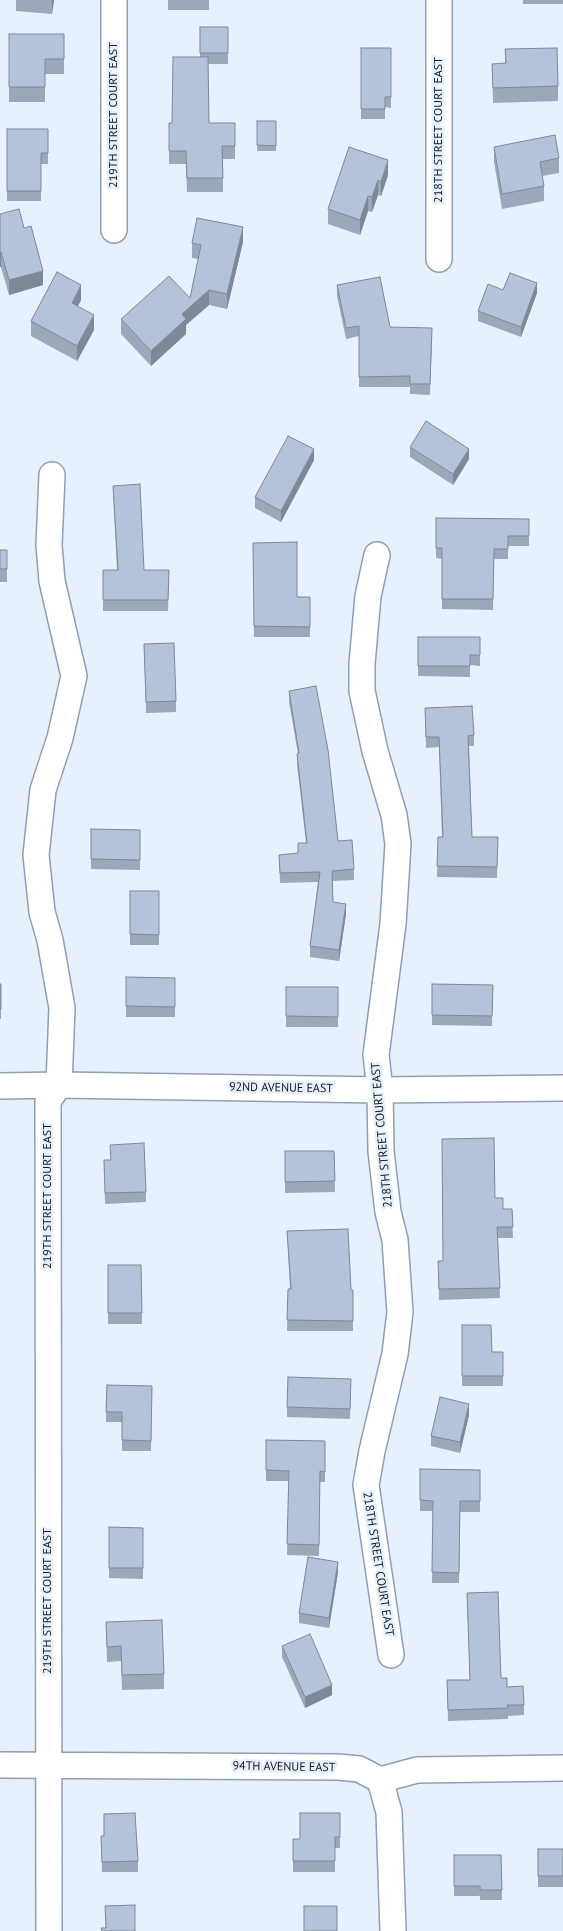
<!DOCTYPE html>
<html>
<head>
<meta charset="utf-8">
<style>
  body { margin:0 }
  canvas { display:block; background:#e7f0fd }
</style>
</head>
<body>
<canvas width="563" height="1931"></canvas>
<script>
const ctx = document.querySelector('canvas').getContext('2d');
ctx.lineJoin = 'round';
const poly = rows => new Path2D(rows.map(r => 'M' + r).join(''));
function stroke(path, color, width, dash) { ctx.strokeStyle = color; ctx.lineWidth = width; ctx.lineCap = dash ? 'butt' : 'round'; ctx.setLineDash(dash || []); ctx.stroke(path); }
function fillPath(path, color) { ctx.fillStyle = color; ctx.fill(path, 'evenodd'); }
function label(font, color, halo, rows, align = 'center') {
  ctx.font = font + ' "PT Sans",sans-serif'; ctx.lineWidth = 5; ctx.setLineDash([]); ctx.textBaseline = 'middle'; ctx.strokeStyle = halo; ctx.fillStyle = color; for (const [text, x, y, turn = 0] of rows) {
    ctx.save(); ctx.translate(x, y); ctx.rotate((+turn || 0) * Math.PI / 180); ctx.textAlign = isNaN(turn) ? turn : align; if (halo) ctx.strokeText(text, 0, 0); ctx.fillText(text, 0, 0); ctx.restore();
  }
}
const minor = poly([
  [114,0,114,230],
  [439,259,439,0],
  [377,555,368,596,362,664,362,691,375,751,394,815,398,844,393,924,376,1055,380,1090,381,1151,388,1212,395,1240,400,1312,395,1354,372,1451,366,1485,391,1655],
  [0,1086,59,1085,380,1090,563,1088],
  [0,1765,338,1767,359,1769,380,1780,417,1770,563,1768],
  [380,1780,389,1812,393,1931],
  [49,1931,48,1101,59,1085,62,1008,50,940,42,912,36,855,43,790,60,738,74,676,52,581,49,545,52,475]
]);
stroke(minor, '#909fb3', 28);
stroke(minor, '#fff', 25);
fillPath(poly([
  [16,0,54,0,52,14,16,11],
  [168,0,209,0,209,10,168,10],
  [523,0,563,0,563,4,523,4],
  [200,27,228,27,228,64,208,64,209,123,235,123,235,159,223,159,223,192,187,192,186,164,169,164,169,123,172,123,200,57],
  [9,34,64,34,64,74,45,74,45,102,9,102],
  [361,48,391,48,391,108,385,107,385,119,361,119],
  [505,49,558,86,558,101,493,103,492,64,505,63],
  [257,121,276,121,276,151,257,151],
  [7,129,48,129,48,164,41,164,41,201,7,201],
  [494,147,559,158,559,173,542,176,544,186,544,201,502,209,494,162],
  [388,175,381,196,378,195,372,212,368,211,360,235,328,224,328,209],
  [0,214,24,228,43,285,9,295,1,267,0,267],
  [243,242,227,309,209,305,186,325,186,334,151,366,121,334,121,319,190,298,198,259,192,258,192,243],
  [337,285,390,327,432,339,430,395,410,394,410,387,359,387,359,336,346,339,337,296],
  [503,290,537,293,521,337,478,321,478,311],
  [81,300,78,306,94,330,77,361,31,336,31,321],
  [410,447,469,459,453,485,410,457],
  [314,460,281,522,255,508,255,497],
  [113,486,144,570,169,570,168,611,103,611,103,570,117,570],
  [436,518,529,519,529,546,508,546,508,559,494,559,493,610,442,609,442,559,436,558],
  [253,543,297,597,310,597,310,637,254,637],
  [0,550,7,550,7,582,0,582],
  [418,637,480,637,480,666,470,665,470,677,418,676],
  [144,644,176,701,176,712,146,713],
  [289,691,338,841,354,869,354,880,332,881,333,902,346,914,339,961,310,957,310,946,318,882,280,883,279,855,298,854,298,843,306,843,297,764,298,754,289,702],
  [425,708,474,735,474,746,469,746,472,837,498,837,497,878,437,877,438,837,442,837,439,747,426,748],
  [91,829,140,830,140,870,91,869],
  [130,891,159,891,159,945,130,945],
  [126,977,175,978,175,1017,126,1017],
  [0,984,1,984,1,1019,0,1019],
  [432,984,493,985,492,1026,432,1025],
  [286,987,338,987,338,1027,286,1027],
  [110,1145,146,1192,146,1202,105,1204,104,1160,111,1160],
  [285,1151,334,1151,335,1192,285,1193],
  [495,1198,503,1209,512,1209,513,1238,498,1238,500,1298,439,1300,438,1261,443,1261],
  [287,1231,351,1290,353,1290,353,1331,287,1331,288,1289,290,1289],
  [108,1265,141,1265,142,1324,108,1324],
  [462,1325,492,1352,503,1352,503,1386,462,1386],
  [351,1379,350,1419,287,1417,287,1407],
  [107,1385,152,1386,151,1451,122,1451,122,1422,106,1422],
  [469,1415,460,1453,431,1446,431,1436],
  [266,1440,325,1441,325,1482,320,1482,319,1556,287,1555,289,1481,266,1481],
  [420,1469,480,1470,480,1512,460,1512,459,1583,432,1583,433,1511,420,1511],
  [109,1527,143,1528,143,1579,109,1578],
  [338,1572,329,1628,299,1623,299,1613],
  [467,1593,501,1678,507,1687,524,1705,524,1715,508,1716,508,1719,448,1721,447,1680,470,1680],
  [106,1622,164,1674,164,1689,122,1690,121,1661,107,1662],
  [282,1646,332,1695,305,1708,282,1657],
  [340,1813,340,1848,335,1848,335,1872,293,1872,293,1839,300,1839],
  [101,1836,138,1861,138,1872,102,1872],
  [538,1849,563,1849,563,1887,538,1887],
  [454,1855,501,1855,502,1900,480,1900,480,1896,454,1896]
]), '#9ba8bb');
fillPath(poly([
  [52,0,54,0,52,14],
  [388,160,388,175,381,196,381,182],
  [378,180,378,195,372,212,372,197],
  [368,196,368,211,360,235,360,220],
  [243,227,243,242,227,309,227,294],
  [0,252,1,252,1,267,0,267],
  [43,271,43,285,9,295,9,280],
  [537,283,537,293,521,337,521,327],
  [81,285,81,300,72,318,72,303],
  [209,290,209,305,186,325,186,334,151,366,151,351,182,314],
  [94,315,94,330,77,361,77,346],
  [314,449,314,460,281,522,281,511],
  [469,449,469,459,453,485,453,474],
  [346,904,346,914,339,961,339,950],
  [469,1404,469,1415,460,1453,460,1442],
  [338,1562,338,1572,329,1628,329,1618],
  [332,1685,332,1695,305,1708,305,1697]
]), '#7e8898');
const building = poly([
  [200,27,228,27,228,53,200,53,200,27],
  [9,34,64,34,64,59,45,59,45,87,9,87,9,34],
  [361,48,391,48,391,97,385,97,385,109,361,109,361,48],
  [557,48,558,86,493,88,492,64,506,63,505,49,557,48],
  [173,57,208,57,209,123,235,123,235,146,222,146,223,178,187,178,186,151,169,151,169,123,172,123,173,57],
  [257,121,276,121,276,146,257,145,257,121],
  [7,129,48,129,48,153,41,153,41,191,7,191,7,129],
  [555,135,559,158,540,162,544,186,502,194,494,147,555,135],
  [349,147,388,160,381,182,378,180,372,197,368,196,360,220,328,209,349,147],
  [19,209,24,228,31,226,43,271,9,280,1,252,0,252,0,214,19,209],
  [197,218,243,227,227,294,209,290,182,314,186,319,151,351,121,319,169,276,190,298,201,245,192,243,197,218],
  [57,272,81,285,72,303,94,315,77,346,31,321,57,272],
  [510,273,537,283,521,327,478,311,488,284,503,290,510,273],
  [380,277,390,327,432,328,430,384,410,384,410,376,359,377,359,326,346,328,337,285,380,277],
  [426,421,469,449,453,474,410,447,426,421],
  [288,436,314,449,281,511,255,497,288,436],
  [140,484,144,570,169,570,168,600,103,600,103,570,118,570,113,486,140,484],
  [436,518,529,519,529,536,508,536,508,549,494,549,493,599,442,599,442,548,436,548,436,518],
  [297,542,297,597,310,597,310,627,254,626,253,543,297,542],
  [0,550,7,550,7,569,0,569,0,550],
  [418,637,480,637,480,655,470,655,470,666,418,666,418,637],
  [174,643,176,701,146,702,144,644,174,643],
  [316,686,328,750,338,841,352,840,354,869,332,871,333,902,346,904,339,950,310,946,320,872,280,873,279,855,298,853,298,843,307,843,297,754,299,753,289,691,316,686],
  [472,706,474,735,468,736,472,837,498,837,497,867,437,866,438,837,443,837,439,737,426,737,425,708,472,706],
  [91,829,140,830,140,860,91,859,91,829],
  [130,891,159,891,159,935,130,934,130,891],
  [126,977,175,978,175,1007,126,1006,126,977],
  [0,984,1,984,1,1009,0,1009,0,984],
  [432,984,493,985,492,1016,432,1015,432,984],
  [286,987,338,987,338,1017,286,1016,286,987],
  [494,1138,495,1198,503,1198,503,1209,512,1209,513,1227,497,1227,500,1288,439,1289,438,1261,443,1261,442,1139,494,1138],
  [144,1143,146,1192,105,1193,104,1160,111,1160,110,1145,144,1143],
  [285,1151,334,1151,335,1181,285,1182,285,1151],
  [348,1229,351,1290,353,1290,353,1321,287,1320,288,1289,291,1289,287,1231,348,1229],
  [108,1265,141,1265,142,1313,108,1313,108,1265],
  [462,1325,491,1325,492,1352,503,1352,503,1376,462,1376,462,1325],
  [288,1377,351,1379,350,1409,287,1407,288,1377],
  [107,1385,152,1386,151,1441,122,1440,122,1412,106,1412,107,1385],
  [440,1397,469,1404,460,1442,431,1436,440,1397],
  [266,1440,325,1441,325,1472,320,1471,319,1545,287,1544,289,1471,266,1470,266,1440],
  [420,1469,480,1470,480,1501,460,1501,459,1573,432,1572,433,1501,420,1500,420,1469],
  [109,1527,143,1528,143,1568,109,1568,109,1527],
  [308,1557,338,1562,329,1618,299,1613,308,1557],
  [498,1592,501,1678,507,1678,507,1687,523,1686,524,1705,507,1705,508,1708,448,1710,447,1680,470,1680,467,1593,498,1592],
  [162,1620,164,1674,122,1675,121,1646,107,1647,106,1622,162,1620],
  [310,1634,332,1685,305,1697,282,1646,310,1634],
  [135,1813,138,1861,102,1862,101,1836,104,1836,104,1814,135,1813],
  [300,1813,340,1813,340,1837,335,1837,335,1861,293,1861,293,1839,300,1839,300,1813],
  [538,1849,563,1849,563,1876,538,1876,538,1849],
  [454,1855,501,1855,502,1890,480,1890,480,1886,454,1886,454,1855],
  [135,1905,135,1931,102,1931,101,1928,106,1928,105,1906,135,1905],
  [304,1906,337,1906,337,1931,304,1931,304,1906]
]);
fillPath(building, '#b4c3d9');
stroke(building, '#7e8898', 1);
label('12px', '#141921', '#e7f0fd', [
  ["219TH STREET COURT EAST",114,115,-90],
  ["218TH STREET COURT EAST",439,130,-90],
  ["92ND AVENUE EAST",281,1088,1],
  ["218TH STREET COURT EAST",382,1135,-95],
  ["219TH STREET COURT EAST",48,1196,-90],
  ["218TH STREET COURT EAST",378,1564,81],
  ["219TH STREET COURT EAST",48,1601,-90],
  ["94TH AVENUE EAST",284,1767,1]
]);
</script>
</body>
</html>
